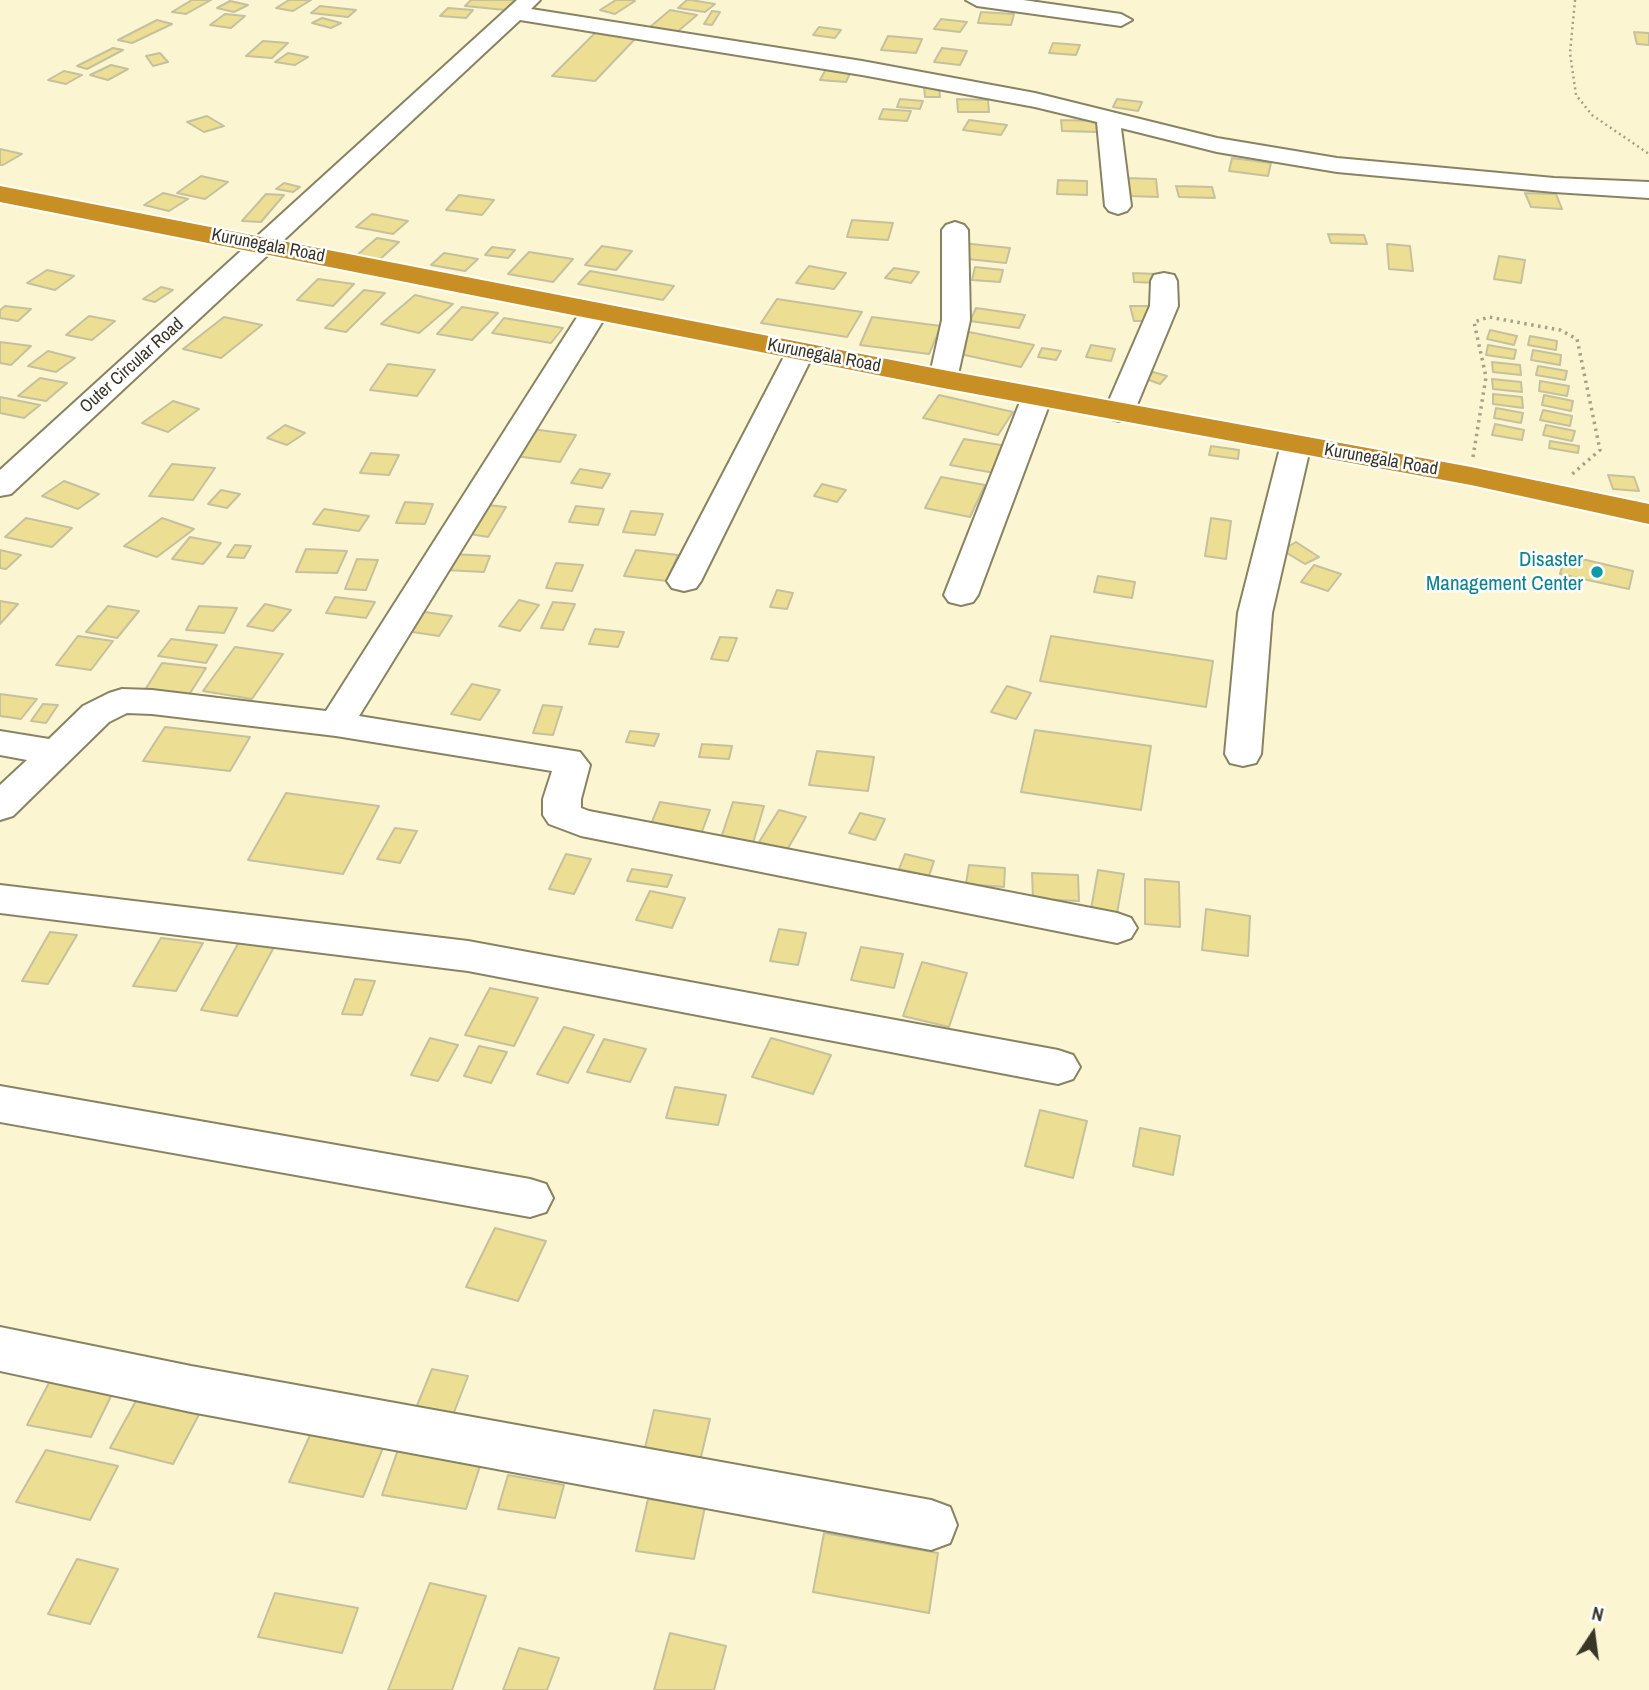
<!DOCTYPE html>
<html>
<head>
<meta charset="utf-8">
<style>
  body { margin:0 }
  #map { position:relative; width:1649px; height:1690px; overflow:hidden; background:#fbf5d2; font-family:"Archivo Narrow",sans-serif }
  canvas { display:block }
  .north { position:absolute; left:1558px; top:1599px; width:70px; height:70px; -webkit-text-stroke:5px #fff; paint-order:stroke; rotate:13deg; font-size:19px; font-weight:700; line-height:28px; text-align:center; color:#393629 }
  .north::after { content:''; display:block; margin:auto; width:24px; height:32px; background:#393629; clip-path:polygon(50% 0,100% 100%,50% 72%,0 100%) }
</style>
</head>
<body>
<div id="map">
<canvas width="1649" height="1690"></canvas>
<div class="north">N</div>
</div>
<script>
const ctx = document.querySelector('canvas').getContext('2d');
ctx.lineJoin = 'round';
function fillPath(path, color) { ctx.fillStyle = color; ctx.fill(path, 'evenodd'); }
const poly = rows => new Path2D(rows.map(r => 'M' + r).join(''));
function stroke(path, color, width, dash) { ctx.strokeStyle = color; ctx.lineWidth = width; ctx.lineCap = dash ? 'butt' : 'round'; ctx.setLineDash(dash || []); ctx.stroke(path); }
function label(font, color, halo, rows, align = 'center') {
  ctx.font = font + ' "Archivo Narrow",sans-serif'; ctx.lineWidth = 5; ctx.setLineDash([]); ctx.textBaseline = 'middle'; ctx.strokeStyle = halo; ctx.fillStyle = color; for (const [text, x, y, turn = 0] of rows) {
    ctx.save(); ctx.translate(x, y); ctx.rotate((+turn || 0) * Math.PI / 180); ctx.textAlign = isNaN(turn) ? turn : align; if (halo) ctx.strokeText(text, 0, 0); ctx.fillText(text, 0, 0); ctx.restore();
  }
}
const building = poly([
  [192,0,211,0,186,14,172,12,192,0],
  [289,0,311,0,293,11,276,8,289,0],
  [471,0,515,0,505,10,465,6,471,0],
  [616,0,632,0,635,1,615,14,600,10,616,0],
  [687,0,691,0,715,4,705,12,678,8,687,0],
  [230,1,248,5,234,12,217,8,230,1],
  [320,6,356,10,348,17,311,13,320,6],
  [448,8,473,10,466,18,440,16,448,8],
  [670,10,697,15,677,32,650,27,670,10],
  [712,11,720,12,712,25,704,24,712,11],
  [981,12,1014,14,1011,25,978,23,981,12],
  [225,14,245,16,231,28,210,25,225,14],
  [322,18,341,23,331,28,312,23,322,18],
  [941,19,967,22,960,32,934,29,941,19],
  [157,20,172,24,132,43,118,40,157,20],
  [819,27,841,30,835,38,813,35,819,27],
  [1634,32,1649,33,1649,45,1637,44,1634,32],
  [595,33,636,38,595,81,552,76,595,33],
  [888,36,922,39,916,53,881,50,888,36],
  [263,41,288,43,272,58,246,56,263,41],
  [1053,43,1080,45,1076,55,1049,53,1053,43],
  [113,48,123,50,87,69,77,66,113,48],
  [942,48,967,51,960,65,934,62,942,48],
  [160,53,168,62,153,66,146,56,160,53],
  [288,53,308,57,295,65,275,62,288,53],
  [111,65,128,69,108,80,90,75,111,65],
  [826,69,851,71,846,82,820,80,826,69],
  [64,71,82,75,66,84,48,80,64,71],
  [924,87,939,87,940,97,925,97,924,87],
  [900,99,923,101,920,109,897,107,900,99],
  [957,99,988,100,989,112,958,112,957,99],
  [1117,99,1142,102,1138,111,1113,107,1117,99],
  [883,109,911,111,907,121,879,119,883,109],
  [207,116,224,126,204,132,187,122,207,116],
  [969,120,1007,125,1001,135,963,130,969,120],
  [1061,120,1097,121,1098,132,1062,131,1061,120],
  [0,149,22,154,3,165,0,165,0,149],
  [1232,158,1271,163,1268,176,1229,171,1232,158],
  [201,176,228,182,205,199,177,193,201,176],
  [1127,178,1156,179,1158,197,1129,196,1127,178],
  [1058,180,1087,181,1087,195,1057,194,1058,180],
  [284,183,300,187,293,192,276,189,284,183],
  [1176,186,1212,187,1215,198,1179,197,1176,186],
  [163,193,188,199,169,211,144,205,163,193],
  [1525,193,1556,194,1562,209,1531,207,1525,193],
  [266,194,284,195,261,222,242,221,266,194],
  [459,195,494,200,482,215,446,210,459,195],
  [372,214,408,221,393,234,356,227,372,214],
  [852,220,893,223,888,240,847,237,852,220],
  [1328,234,1364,235,1367,244,1331,243,1328,234],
  [377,238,399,242,378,261,356,256,377,238],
  [962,243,1010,248,1006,263,957,258,962,243],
  [1387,244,1410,246,1413,271,1389,269,1387,244],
  [602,246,632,251,616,270,585,265,602,246],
  [492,247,515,250,508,258,485,255,492,247],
  [529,252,573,259,553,282,508,274,529,252],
  [444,253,478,259,465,271,431,265,444,253],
  [1499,256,1525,260,1521,283,1494,279,1499,256],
  [809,266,846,273,834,289,796,283,809,266],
  [975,267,1003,270,1000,282,972,280,975,267],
  [894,268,919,272,911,283,885,278,894,268],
  [47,270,74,276,55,290,27,283,47,270],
  [590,271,674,286,663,300,578,284,590,271],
  [1133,273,1157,274,1158,283,1134,282,1133,273],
  [318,279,354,284,333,306,297,300,318,279],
  [161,287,173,290,155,302,143,299,161,287],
  [364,290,385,293,346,332,325,328,364,290],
  [415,295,453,304,419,333,381,324,415,295],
  [777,299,862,312,847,337,761,323,777,299],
  [5,306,31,309,18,321,0,318,0,310,5,306],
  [1130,306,1148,306,1152,321,1134,321,1130,306],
  [462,307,498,313,472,340,437,334,462,307],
  [976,308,1025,315,1019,328,970,321,976,308],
  [89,316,115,321,92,340,66,335,89,316],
  [224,317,262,325,221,358,183,349,224,317],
  [872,317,941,326,929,354,860,345,872,317],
  [504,318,563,328,551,343,492,333,504,318],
  [1490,330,1517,336,1514,345,1487,339,1490,330],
  [969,332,1034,345,1021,367,955,353,969,332],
  [1530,336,1557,341,1556,350,1528,345,1530,336],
  [0,342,31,346,11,365,0,363,0,342],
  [1091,345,1115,349,1111,361,1086,357,1091,345],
  [1488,345,1516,350,1514,359,1486,355,1488,345],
  [1042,348,1061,351,1056,360,1038,357,1042,348],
  [1533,350,1561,355,1560,365,1531,360,1533,350],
  [48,351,75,358,56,372,28,366,48,351],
  [1492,362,1520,365,1521,375,1493,372,1492,362],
  [388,364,435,370,417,396,370,390,388,364],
  [1538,366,1567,371,1565,380,1536,375,1538,366],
  [1153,372,1167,376,1160,384,1146,379,1153,372],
  [40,378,67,383,46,401,18,396,40,378],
  [1492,379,1521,382,1522,392,1493,389,1492,379],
  [1540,381,1569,386,1567,396,1539,391,1540,381],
  [1493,394,1522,397,1523,408,1493,404,1493,394],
  [939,395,1013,412,998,435,923,418,939,395],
  [1544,395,1573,401,1571,411,1542,405,1544,395],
  [0,397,40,405,24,418,0,413,0,397],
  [173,401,199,409,168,432,142,423,173,401],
  [1496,408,1523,413,1521,423,1494,418,1496,408],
  [1543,410,1572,416,1570,426,1540,420,1543,410],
  [1495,424,1524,430,1522,440,1492,435,1495,424],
  [285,425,305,433,287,445,267,438,285,425],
  [1546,425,1575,431,1572,441,1543,435,1546,425],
  [532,429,576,435,560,462,515,456,532,429],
  [964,439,1013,447,1000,474,950,465,964,439],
  [1550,441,1579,446,1578,453,1549,448,1550,441],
  [1211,446,1239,450,1238,459,1209,455,1211,446],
  [371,453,399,455,389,475,360,473,371,453],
  [172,464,215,468,193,500,149,496,172,464],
  [580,469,610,474,602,488,571,483,580,469],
  [1608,475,1634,477,1639,491,1613,489,1608,475],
  [941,477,985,485,970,517,925,508,941,477],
  [64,481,99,494,78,509,42,496,64,481],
  [822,484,846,490,837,502,814,496,822,484],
  [221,490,240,494,227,508,208,504,221,490],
  [405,502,433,504,425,524,396,523,405,502],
  [488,505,506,507,488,537,470,534,488,505],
  [576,506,604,509,598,525,569,522,576,506],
  [324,509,369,516,359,531,313,524,324,509],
  [631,511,663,514,655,535,623,532,631,511],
  [26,518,72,528,52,547,5,537,26,518],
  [162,518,194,529,157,557,124,546,162,518],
  [1211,518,1231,521,1226,559,1205,556,1211,518],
  [190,537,221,543,203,564,172,559,190,537],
  [1296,542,1319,557,1305,564,1282,550,1296,542],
  [235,545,251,546,244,558,227,557,235,545],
  [306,549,347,551,337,573,296,572,306,549],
  [0,550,21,555,6,569,0,568,0,550],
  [636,550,678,555,667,581,624,576,636,550],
  [452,554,490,556,484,572,445,570,452,554],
  [1565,555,1633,571,1629,589,1560,574,1565,555],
  [357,559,378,560,366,590,345,589,357,559],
  [556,563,583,565,572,591,546,588,556,563],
  [1314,565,1341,574,1328,591,1301,582,1314,565],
  [1098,576,1135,582,1132,598,1094,592,1098,576],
  [777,590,793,593,787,609,770,607,777,590],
  [335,597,375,602,366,618,326,613,335,597],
  [519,600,539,605,520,631,499,626,519,600],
  [0,601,18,604,0,624,0,601],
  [553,602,575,604,563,630,541,628,553,602],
  [265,604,291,610,273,631,247,626,265,604],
  [108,606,139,611,117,638,86,632,108,606],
  [199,606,237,608,224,633,186,630,199,606],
  [418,611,452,616,439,636,406,631,418,611],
  [595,629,624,632,618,647,589,644,595,629],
  [78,636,113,641,91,670,56,665,78,636],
  [1051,636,1213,661,1206,707,1040,681,1051,636],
  [720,637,737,638,728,661,711,659,720,637],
  [171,639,217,645,206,663,158,656,171,639],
  [235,647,283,654,252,699,203,691,235,647],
  [162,663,206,668,187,698,143,693,162,663],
  [472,684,500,690,480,720,451,714,472,684],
  [1007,686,1031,693,1016,719,991,712,1007,686],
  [0,694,37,699,21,719,0,716,0,694],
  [43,704,58,705,46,723,31,721,43,704],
  [543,705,562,707,553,735,533,733,543,705],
  [165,727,250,737,230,771,143,761,165,727],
  [1035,730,1151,746,1141,810,1021,792,1035,730],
  [630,731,659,734,654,746,626,742,630,731],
  [702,744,732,746,729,759,699,757,702,744],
  [817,751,874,757,868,791,809,785,817,751],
  [286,793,379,806,343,874,248,860,286,793],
  [660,802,710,810,700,837,649,829,660,802],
  [733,802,764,806,753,843,721,838,733,802],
  [779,810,806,817,787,850,759,842,779,810],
  [860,813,885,819,875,840,849,833,860,813],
  [395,828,417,831,400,863,377,859,395,828],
  [566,854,591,859,574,894,549,889,566,854],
  [905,854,934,861,929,876,899,869,905,854],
  [969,865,1005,868,1004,887,966,884,969,865],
  [632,869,672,875,667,887,627,881,632,869],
  [1098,870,1124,874,1116,919,1090,915,1098,870],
  [1032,873,1078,875,1079,901,1033,899,1032,873],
  [1145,879,1179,882,1180,927,1145,924,1145,879],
  [650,891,685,898,672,928,636,920,650,891],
  [1206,909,1250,916,1248,956,1202,950,1206,909],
  [779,929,806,933,798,965,770,961,779,929],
  [50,932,77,935,48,984,22,981,50,932],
  [161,938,203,943,176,991,133,986,161,938],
  [239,942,274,947,237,1016,201,1010,239,942],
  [861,947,903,954,894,988,851,980,861,947],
  [922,962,967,973,949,1027,903,1016,922,962],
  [355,979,375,981,362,1015,342,1014,355,979],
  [490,988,538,998,514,1046,465,1035,490,988],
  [564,1027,594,1035,568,1083,537,1074,564,1027],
  [430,1038,458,1045,438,1081,411,1075,430,1038],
  [771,1038,831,1055,813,1094,752,1077,771,1038],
  [604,1039,646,1049,630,1082,587,1072,604,1039],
  [479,1046,507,1052,491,1083,464,1076,479,1046],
  [675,1087,726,1095,718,1125,666,1118,675,1087],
  [1040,1110,1087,1121,1073,1178,1025,1166,1040,1110],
  [1140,1128,1180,1136,1173,1175,1133,1166,1140,1128],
  [495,1228,546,1241,518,1301,466,1287,495,1228],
  [432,1369,468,1376,453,1415,416,1408,432,1369],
  [52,1377,115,1388,91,1437,27,1425,52,1377],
  [142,1390,204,1405,173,1464,110,1448,142,1390],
  [654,1410,710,1419,700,1461,644,1452,654,1410],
  [315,1424,387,1438,363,1497,289,1482,315,1424],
  [400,1444,483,1457,466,1509,382,1495,400,1444],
  [46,1450,118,1466,90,1520,16,1502,46,1450],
  [508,1475,564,1485,555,1518,498,1509,508,1475],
  [648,1499,705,1507,694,1559,636,1551,648,1499],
  [824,1533,938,1553,929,1613,813,1592,824,1533],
  [77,1559,118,1569,90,1624,48,1614,77,1559],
  [430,1583,486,1596,452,1690,388,1690,430,1583],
  [275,1593,358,1608,342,1653,258,1637,275,1593],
  [670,1633,726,1646,714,1690,654,1690,670,1633],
  [519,1648,559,1658,547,1690,503,1690,519,1648]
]);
fillPath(building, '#ecde92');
stroke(building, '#c5c09e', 2);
const minor = poly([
  [517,0,540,0,531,9,862,61,1035,93,1217,138,1337,158,1554,178,1649,182,1649,198,1554,192,1337,172,1217,152,1121,128,1131,206,1127,211,1118,214,1109,211,1105,206,1097,122,1035,107,862,75,520,20,11,494,0,496,0,470,517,0],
  [966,0,1023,0,1121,14,1132,20,1121,26,977,6,966,0],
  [955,222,964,225,968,230,970,320,957,379,953,385,943,388,933,385,929,379,942,320,942,230,946,225,955,222],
  [1164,273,1174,275,1177,281,1178,306,1134,412,1129,418,1119,421,1109,418,1104,412,1150,306,1151,281,1154,275,1164,273],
  [595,303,605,305,609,311,359,716,580,752,590,765,581,799,581,808,589,811,1117,913,1131,918,1137,928,1131,938,1117,943,581,836,549,824,543,815,543,799,552,771,336,736,152,714,127,713,109,722,13,816,0,820,0,785,27,760,0,755,0,731,49,739,83,706,109,693,122,689,152,690,326,711,581,311,585,305,595,303],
  [801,343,811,345,815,351,701,581,696,588,684,591,672,588,667,581,787,351,791,345,801,343],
  [1037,388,1047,391,1052,397,978,595,973,602,961,605,949,602,944,595,1022,397,1027,391,1037,388],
  [1296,435,1307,438,1311,444,1272,613,1261,754,1256,763,1243,766,1230,763,1225,754,1238,613,1281,444,1285,438,1296,435],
  [0,885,468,941,1058,1050,1073,1055,1080,1067,1073,1079,1058,1084,468,971,0,913,0,885],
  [0,1086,530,1179,546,1184,553,1198,546,1212,530,1217,0,1122,0,1086],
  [0,1327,191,1366,931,1500,950,1507,957,1525,950,1543,931,1550,191,1412,0,1371,0,1327]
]);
const highway = poly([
  [0,186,943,370,1471,467,1649,504,1649,524,1471,485,943,388,0,202,0,186]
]);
stroke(minor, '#888363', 4);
stroke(highway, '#fff', 4);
stroke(poly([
  [1575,0,1570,53,1576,95,1592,115,1649,154]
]), '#a6a288', 2.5, [2, 3.5]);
stroke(poly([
  [1473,457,1486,377,1474,322,1489,317,1560,330,1577,339,1600,450,1570,476]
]), '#a6a288', 3.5, [2.5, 4.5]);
fillPath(minor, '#fff');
fillPath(highway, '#c89024');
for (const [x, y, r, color] of [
  [1597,572,7,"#0f9aa8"]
]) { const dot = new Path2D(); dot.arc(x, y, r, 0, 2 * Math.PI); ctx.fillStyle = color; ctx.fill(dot); stroke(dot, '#fff', 2.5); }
label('18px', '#393629', '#fff', [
  ["Kurunegala Road",268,246,11],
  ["Kurunegala Road",824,356,11],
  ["Outer Circular Road",132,366,-42],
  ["Kurunegala Road",1381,460,10]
]);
label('21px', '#0d838f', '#fff', [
  ["Disaster",1583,560],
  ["Management Center",1583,584]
], 'right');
</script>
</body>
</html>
